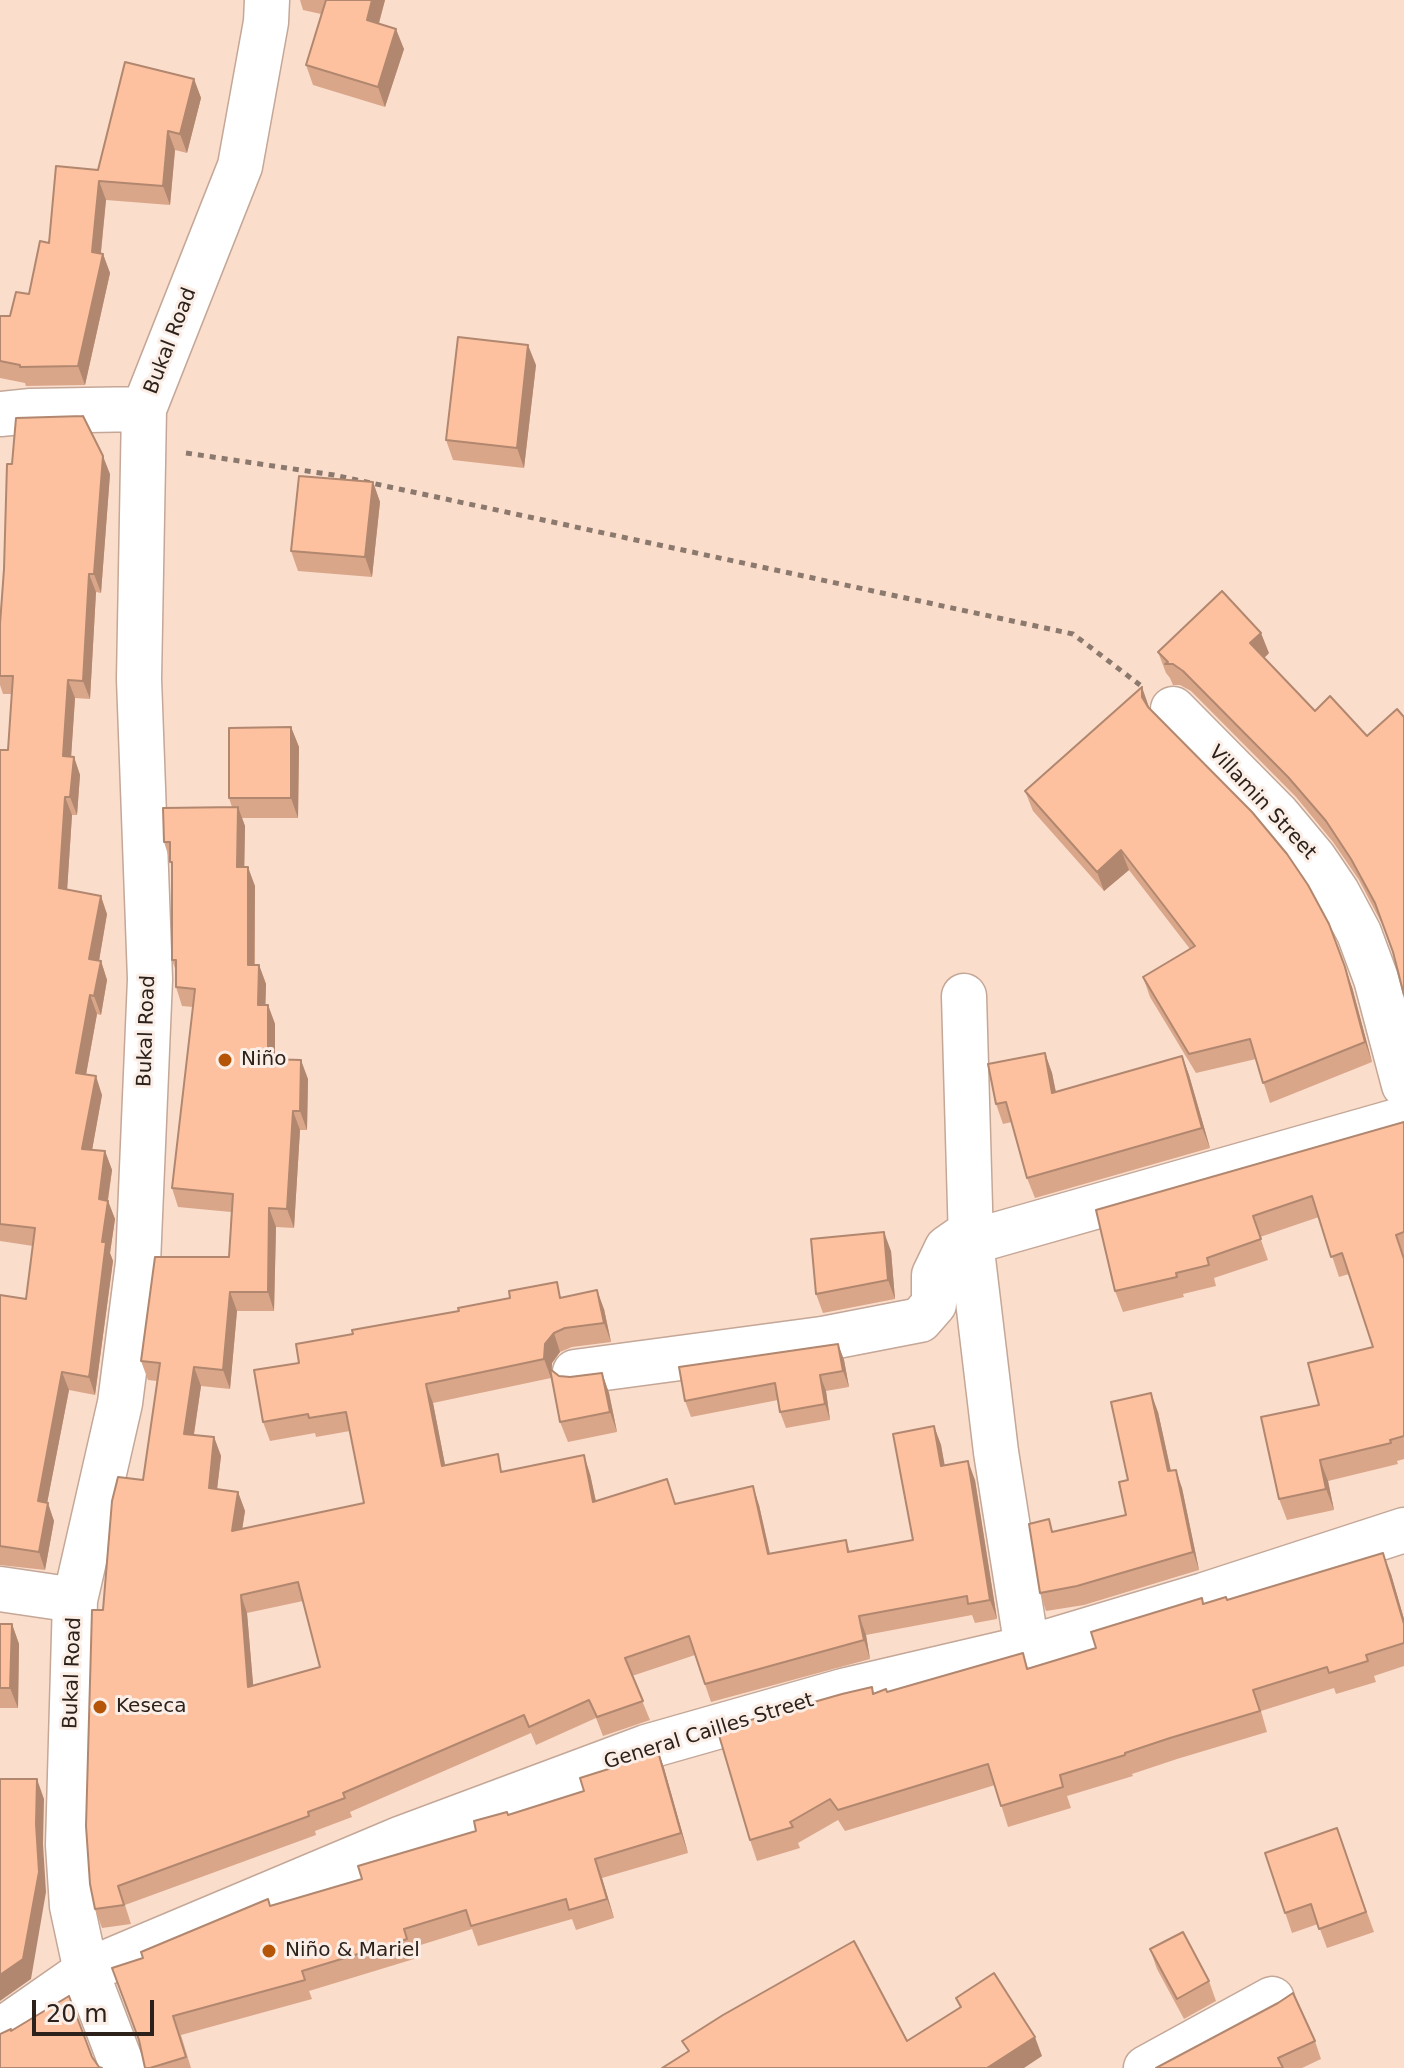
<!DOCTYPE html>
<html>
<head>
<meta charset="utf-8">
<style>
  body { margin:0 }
  #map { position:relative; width:1404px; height:2068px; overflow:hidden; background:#fbddcc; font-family:"DejaVu Sans",sans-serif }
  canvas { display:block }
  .scale { position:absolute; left:32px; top:2000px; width:122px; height:36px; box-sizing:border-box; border:4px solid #2c211b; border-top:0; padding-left:10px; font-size:24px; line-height:28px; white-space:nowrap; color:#2c211b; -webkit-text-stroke:6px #fbeee7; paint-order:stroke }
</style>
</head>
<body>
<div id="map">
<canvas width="1404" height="2068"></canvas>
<div class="scale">20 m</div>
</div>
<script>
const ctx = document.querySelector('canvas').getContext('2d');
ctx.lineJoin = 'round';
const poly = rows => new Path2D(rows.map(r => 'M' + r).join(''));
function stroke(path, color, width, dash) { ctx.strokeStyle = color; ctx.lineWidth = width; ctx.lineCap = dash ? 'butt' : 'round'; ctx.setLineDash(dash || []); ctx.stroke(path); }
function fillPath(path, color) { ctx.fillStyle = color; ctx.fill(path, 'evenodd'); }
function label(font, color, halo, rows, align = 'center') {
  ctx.font = font + ' "DejaVu Sans",sans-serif'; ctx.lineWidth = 6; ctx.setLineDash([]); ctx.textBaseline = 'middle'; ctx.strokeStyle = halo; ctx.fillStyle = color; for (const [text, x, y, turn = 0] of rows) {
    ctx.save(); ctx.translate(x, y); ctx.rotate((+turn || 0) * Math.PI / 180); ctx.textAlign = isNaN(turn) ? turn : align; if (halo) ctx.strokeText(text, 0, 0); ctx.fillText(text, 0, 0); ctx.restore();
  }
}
const minor = poly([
  [0,414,31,411,144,409],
  [1173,709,1278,815,1314,858,1337,892,1359,933,1376,979,1404,1085],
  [964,996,971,1242,996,1452,1027,1648],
  [971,1242,1404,1119],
  [575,1372,822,1339,920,1320,934,1304,934,1275,947,1248,970,1232],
  [0,1589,75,1600],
  [0,2031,86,1971,402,1838,646,1747,843,1691,1027,1648,1204,1595,1404,1530],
  [123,2068,86,1971,72,1906,68,1845,75,1600,120,1403,138,1263,150,979,139,679,144,409,240,166,266,22,267,0],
  [1146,2068,1272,1999]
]);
stroke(minor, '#c4a797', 47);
stroke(poly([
  [186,453,334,475,1073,634,1140,685]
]), '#8c796d', 5, [6, 6]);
stroke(minor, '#fff', 44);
fillPath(poly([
  [300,0,385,0,379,24,404,49,385,107,313,85,306,65,321,14,303,10],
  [194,79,201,98,187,153,175,150,170,205,106,200,101,253,103,254,110,273,85,385,26,386,25,383,0,378,0,316,10,316,29,294,49,243,98,170],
  [536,365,524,468,453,460,446,440],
  [110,474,101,593,96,592,90,699,75,698,71,756,74,757,80,775,77,815,72,815,67,890,107,914,99,961,101,961,107,980,101,1015,97,1014,86,1075,102,1095,92,1150,105,1151,112,1170,108,1201,115,1219,110,1253,113,1261,95,1395,69,1390,47,1503,54,1521,45,1570,0,1565,0,1295,26,1299,33,1246,0,1241,0,750,8,750,12,694,3,694,0,685,0,624],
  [373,482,380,502,372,577,298,571,291,551],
  [1158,652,1269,653,1264,658,1315,711,1393,952,1382,924,1359,880,1333,842,1296,797,1191,691,1180,685,1173,685,1170,678,1166,673],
  [1149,708,1352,987,1372,1062,1270,1103,1256,1059,1196,1073,1150,997,1143,977,1190,949,1129,870,1104,891,1033,811,1025,791],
  [291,727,299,747,298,818,242,818,245,826,244,867,255,886,255,965,259,965,266,984,265,1005,268,1005,275,1024,275,1059,308,1079,307,1130,300,1130,294,1228,276,1227,274,1311,237,1311,230,1389,201,1386,194,1435,214,1437,221,1456,217,1489,238,1492,245,1511,242,1529,364,1503,350,1431,316,1437,315,1433,270,1441,263,1422,299,1363,562,1297,604,1309,611,1342,572,1347,560,1352,552,1363,552,1370,559,1376,570,1377,602,1373,609,1393,617,1432,568,1442,560,1422,551,1375,551,1378,433,1403,445,1465,504,1471,590,1474,596,1501,759,1505,770,1553,846,1540,850,1552,913,1540,934,1426,941,1445,945,1466,975,1480,997,1619,975,1623,972,1615,866,1635,870,1659,711,1702,695,1655,632,1676,650,1720,603,1736,596,1718,536,1745,531,1733,350,1812,352,1817,315,1831,316,1835,125,1905,131,1924,102,1928,95,1909,103,1610,143,1480,157,1381,148,1380,141,1361,229,1257,231,1212,178,1207,172,1188,193,1007,182,1006,176,987,176,971,172,960,172,867,164,842,232,807,229,798],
  [303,1601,320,1667,253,1686,247,1613],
  [1045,1053,1052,1073,1056,1092,1182,1056,1189,1075,1210,1148,1035,1198,1027,1178,1012,1122,1003,1124,996,1104],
  [1404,1122,1404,1459,1397,1461,1398,1464,1328,1481,1334,1510,1287,1520,1279,1499,1319,1405,1373,1347,1349,1274,1339,1277,1319,1217,1260,1237,1268,1260,1214,1278,1216,1286,1183,1294,1184,1297,1123,1312,1115,1291],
  [891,1251,895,1299,823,1313,816,1294],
  [838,1344,844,1360,849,1387,826,1391,830,1420,786,1428,780,1412,778,1400,691,1417,685,1401],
  [1158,1412,1171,1471,1182,1488,1199,1570,1084,1605,1046,1611,1040,1593,1126,1515,1128,1480],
  [1391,1574,1404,1619,1404,1666,1374,1676,1376,1682,1336,1694,1334,1688,1261,1711,1267,1732,1177,1759,1132,1774,1133,1776,1067,1796,1071,1808,1008,1827,995,1785,845,1831,838,1820,798,1843,800,1848,757,1861,750,1840,872,1687,874,1693,887,1692,1023,1653,1028,1668,1096,1648,1204,1604],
  [0,1624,12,1624,19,1644,18,1708,0,1708],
  [657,1748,664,1768,688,1853,602,1878,614,1918,576,1930,572,1919,478,1946,472,1929,411,1948,414,1959,309,1991,312,1999,181,2035,191,2068,145,2068,143,1958,270,1906,362,1879,476,1831,508,1815,584,1791,617,1767],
  [1337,1828,1374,1932,1327,1948,1318,1924,1292,1933,1265,1853],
  [1150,1949,1209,1981,1216,2001,1184,2019,1157,1969],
  [1315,2041,1321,2059,1302,2068,1156,2068]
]), '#daa689');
fillPath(poly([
  [372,0,385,0,374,40,367,20],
  [396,29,404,49,385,107,378,87],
  [194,79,201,98,187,153,180,134],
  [168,131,175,150,170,205,163,186],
  [99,181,106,200,99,270,92,252],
  [103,254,110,273,85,385,78,366],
  [528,345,536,365,524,468,517,448],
  [103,456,110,474,101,593,94,574],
  [373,482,380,502,372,577,365,557],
  [89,574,96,592,90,699,83,681],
  [1261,633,1269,653,1258,664,1250,643],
  [68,680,75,698,70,774,63,756],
  [1142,687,1149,707,1149,716,1142,697],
  [291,727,299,747,298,818,291,798],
  [74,757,80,775,77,815,70,797],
  [65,797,72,815,66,907,59,888],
  [238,807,245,826,244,886,237,867],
  [1121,850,1129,870,1104,891,1097,872],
  [248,867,255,886,254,984,248,965],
  [101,896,107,914,96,978,89,959],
  [101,961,107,980,101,1015,94,996],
  [259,965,266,984,265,1024,258,1005],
  [1345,967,1352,987,1372,1062,1365,1042],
  [90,995,97,1014,83,1091,76,1073],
  [268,1005,275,1024,275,1078,268,1059],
  [1045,1053,1052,1073,1060,1113,1052,1093],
  [1182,1056,1189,1075,1210,1148,1202,1128],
  [301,1060,308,1079,307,1130,300,1111],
  [96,1076,102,1095,89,1167,82,1149],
  [293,1111,300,1130,294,1228,287,1209],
  [105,1151,112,1170,105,1218,99,1199],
  [108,1201,115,1219,110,1253,113,1261,95,1395,89,1377,102,1242],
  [269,1208,276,1227,274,1311,268,1292],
  [884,1232,891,1251,895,1299,888,1280],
  [597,1290,604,1309,611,1342,604,1323],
  [230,1292,237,1311,230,1389,223,1370],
  [554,1333,560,1352,552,1363,551,1378,544,1359,545,1344],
  [838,1344,844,1360,849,1387,843,1371],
  [194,1367,201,1386,191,1453,184,1434],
  [62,1372,69,1390,44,1519,38,1501],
  [602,1373,609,1393,617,1432,610,1412],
  [820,1375,826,1391,830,1420,825,1404],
  [426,1384,433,1403,449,1485,442,1466],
  [1151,1393,1158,1412,1175,1490,1168,1471],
  [934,1426,941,1445,948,1485,941,1466],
  [214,1437,221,1456,215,1507,209,1488],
  [584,1455,590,1474,600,1521,593,1502],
  [1320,1460,1328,1481,1334,1510,1326,1489],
  [968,1461,975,1480,997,1619,990,1600],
  [1176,1470,1182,1488,1199,1570,1193,1552],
  [753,1486,759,1505,774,1573,768,1554],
  [238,1492,245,1511,239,1550,232,1531],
  [48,1503,54,1521,45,1570,39,1552],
  [1383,1553,1391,1574,1404,1619,1404,1624],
  [241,1595,247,1613,255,1706,248,1687],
  [859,1616,866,1635,870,1659,864,1640],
  [12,1624,19,1644,18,1708,10,1688],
  [657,1748,664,1768,688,1853,681,1833],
  [37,1779,44,1799,43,1844,46,1892,31,1979,0,2001,0,1975,36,1824],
  [595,1859,602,1878,614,1918,607,1899],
  [1035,2037,1042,2056,1024,2068,987,2068]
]), '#b1876f');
const building = poly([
  [326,0,372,0,367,20,396,29,378,87,306,65,326,0],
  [125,62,194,79,180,134,168,131,163,186,99,181,92,252,103,254,78,366,20,367,20,365,0,361,0,316,10,316,16,292,29,294,40,241,49,243,56,166,98,170,125,62],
  [458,337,528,345,517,448,446,440,458,337],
  [83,416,103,456,94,574,89,574,83,681,68,680,63,756,74,757,70,797,65,797,59,888,101,896,89,959,101,961,94,996,90,995,76,1073,96,1076,82,1149,105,1151,99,1199,108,1201,102,1242,106,1242,90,1371,89,1377,62,1372,38,1501,48,1503,39,1552,0,1546,0,1295,26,1299,35,1228,0,1224,0,750,8,750,13,676,0,676,0,624,4,569,7,464,12,464,16,418,83,416],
  [299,476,373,482,365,557,291,551,299,476],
  [1222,591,1261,633,1250,643,1315,711,1330,696,1367,736,1397,709,1404,717,1404,995,1393,952,1375,903,1351,859,1326,821,1288,777,1183,671,1173,664,1165,664,1168,662,1158,652,1222,591],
  [1142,687,1142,697,1148,707,1252,812,1287,854,1308,885,1329,924,1345,967,1365,1042,1263,1083,1250,1039,1189,1054,1143,977,1195,946,1121,850,1097,872,1025,791,1142,687],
  [291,727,291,798,229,798,229,728,291,727],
  [238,807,237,867,248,867,248,965,259,965,258,1005,268,1005,268,1059,301,1060,300,1111,293,1111,287,1209,269,1208,268,1292,230,1292,223,1370,194,1367,184,1434,214,1437,209,1488,238,1492,232,1531,364,1503,346,1412,309,1418,308,1414,263,1422,254,1370,299,1363,296,1344,353,1334,352,1330,459,1311,458,1308,510,1298,509,1291,557,1282,560,1298,597,1290,604,1323,565,1328,554,1333,545,1344,544,1359,426,1384,442,1466,498,1454,501,1472,584,1455,593,1502,667,1479,675,1504,753,1486,768,1554,846,1540,848,1552,913,1540,893,1434,934,1426,941,1466,968,1461,990,1600,968,1604,967,1596,859,1616,864,1640,705,1684,689,1636,625,1658,643,1701,597,1717,589,1700,529,1727,524,1715,343,1793,345,1798,308,1812,309,1816,118,1886,124,1905,95,1909,90,1884,86,1826,92,1610,103,1610,112,1501,118,1477,143,1480,160,1363,141,1361,155,1257,229,1257,233,1194,172,1188,195,989,176,987,176,960,172,960,172,862,170,862,170,842,164,842,163,808,238,807],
  [298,1582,320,1667,248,1687,241,1595,298,1582],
  [1045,1053,1052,1093,1182,1056,1202,1128,1027,1178,1006,1102,996,1104,988,1064,1045,1053],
  [1404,1122,1404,1232,1396,1235,1404,1259,1404,1436,1390,1440,1391,1443,1320,1460,1326,1489,1279,1499,1261,1417,1319,1405,1308,1363,1373,1347,1342,1253,1331,1257,1312,1196,1253,1216,1261,1239,1207,1258,1209,1265,1176,1273,1177,1277,1115,1291,1096,1210,1404,1122],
  [884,1232,888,1280,816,1294,811,1239,884,1232],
  [838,1344,843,1371,820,1375,825,1404,780,1412,775,1383,685,1401,679,1367,838,1344],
  [550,1369,559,1376,570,1377,602,1373,610,1412,560,1422,550,1369],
  [1151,1393,1168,1471,1176,1470,1193,1552,1077,1586,1040,1593,1029,1524,1049,1519,1052,1532,1126,1515,1119,1482,1128,1480,1111,1402,1151,1393],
  [1383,1553,1404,1624,1404,1643,1366,1655,1368,1661,1329,1673,1327,1667,1253,1690,1260,1711,1170,1738,1125,1753,1125,1755,1060,1775,1063,1787,1001,1806,988,1764,838,1810,830,1799,790,1822,793,1827,750,1840,718,1732,719,1729,842,1694,872,1687,873,1694,886,1689,887,1692,1023,1653,1027,1669,1096,1648,1091,1632,1202,1598,1203,1604,1226,1597,1227,1600,1383,1553],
  [0,1624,12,1624,10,1688,0,1688,0,1624],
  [657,1748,681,1833,595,1859,607,1899,569,1910,566,1899,471,1926,466,1910,404,1929,407,1939,302,1971,305,1980,173,2016,186,2057,150,2068,145,2068,139,2040,112,1968,143,1958,141,1952,268,1899,270,1906,362,1879,358,1866,476,1831,474,1821,507,1812,508,1815,584,1791,580,1778,618,1766,616,1763,657,1748],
  [0,1779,37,1779,36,1824,39,1872,23,1959,0,1975,0,1779],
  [1337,1828,1366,1912,1319,1929,1311,1904,1285,1913,1265,1853,1337,1828],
  [1183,1932,1209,1981,1177,1999,1150,1949,1183,1932],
  [854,1941,907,2041,961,2007,956,1998,994,1973,1035,2037,987,2068,662,2068,689,2051,682,2041,723,2015,854,1941],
  [1293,1993,1315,2041,1278,2058,1283,2068,1156,2068,1278,2003,1293,1993],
  [69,1996,92,2057,99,2067,102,2068,0,2068,0,2034,11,2029,11,2031,69,1996]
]);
fillPath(building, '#fdc19f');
stroke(building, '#b1876f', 2);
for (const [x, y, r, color] of [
  [225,1060,8,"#b45508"],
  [100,1707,8,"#b45508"],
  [269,1951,8,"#b45508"]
]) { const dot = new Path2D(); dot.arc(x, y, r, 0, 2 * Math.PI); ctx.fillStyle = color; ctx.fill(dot); stroke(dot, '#fbeee7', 3); }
label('20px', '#2c211b', '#fbeee7', [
  ["Bukal Road",171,341,-69],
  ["Villamin Street",1262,803,47],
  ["Bukal Road",147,1031,-88],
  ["Bukal Road",73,1673,-88],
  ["General Cailles Street",709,1732,-17]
]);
label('20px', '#2c211b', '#fbeee7', [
  ["Niño",241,1060],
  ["Keseca",116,1707],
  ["Niño & Mariel",285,1951]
], 'left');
</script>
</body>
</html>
